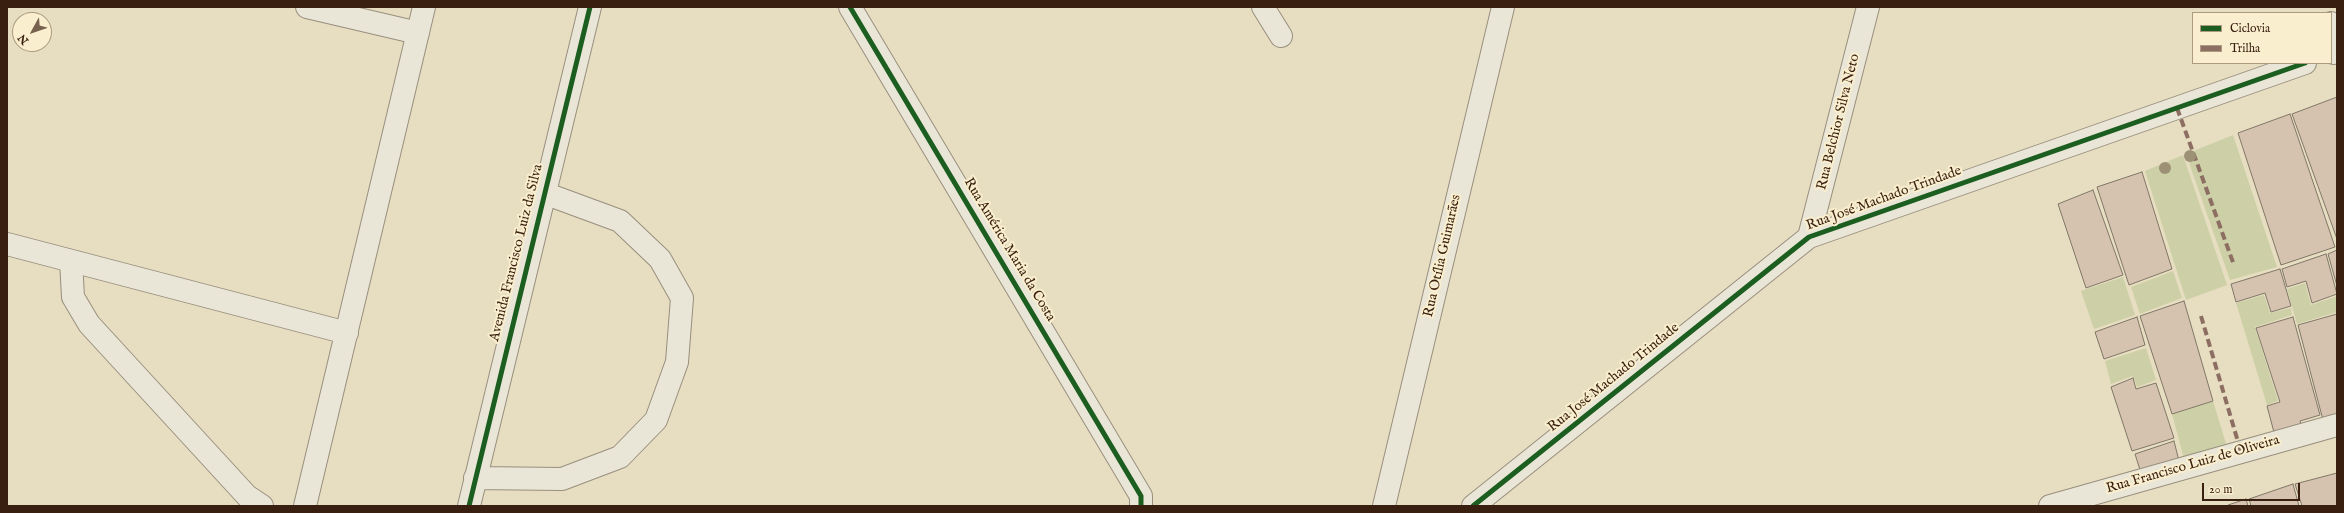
<!DOCTYPE html>
<html>
<head>
<meta charset="utf-8">
<style>
  body { margin:0 }
  #map { position:relative; width:2344px; height:513px; overflow:hidden; background:#e7ddc1; font-family:"IM FELL English",serif }
  canvas { display:block }
  .frame { position:absolute; inset:0; border:8px solid #391f10; pointer-events:none }
  .legend { position:absolute; left:2192px; top:12px; width:140px; height:52px; box-sizing:border-box; background:#f9eecd; border:1px solid #ac9b81; margin:0; padding:5px 7px; list-style:none; font-size:12px; color:#391f10 }
  .legend li { display:flex; align-items:center; gap:8px; height:20px }
  .legend b { width:20px; border:1px solid #ac9b81 }
  .north { position:absolute; left:12px; top:12px; width:40px; height:40px; box-sizing:border-box; background:#f9eecd; border:1px solid #ac9b81; border-radius:50%; rotate:230deg; font-size:11px; font-weight:700; line-height:16px; text-align:center; color:#391f10 }
  .north::after { content:''; display:block; margin:auto; width:14px; height:18px; background:#76624e; clip-path:polygon(50% 0,100% 100%,50% 72%,0 100%) }
  .scale { position:absolute; left:2202px; top:483px; width:98px; height:18px; box-sizing:border-box; border:2px solid #391f10; border-top:0; padding-left:5px; font-size:12px; line-height:14px; white-space:nowrap; color:#391f10; -webkit-text-stroke:3px #f9eecd; paint-order:stroke }
</style>
</head>
<body>
<div id="map">
<canvas width="2344" height="513"></canvas>
<div class="frame"></div>
<ul class="legend">
<li><b style="height:5px;background:#1b5e20"></b>Ciclovia</li>
<li><b style="height:5px;background:#8d6e63"></b>Trilha</li>
</ul>
<div class="north">N</div>
<div class="scale">20 m</div>
</div>
<script>
const ctx = document.querySelector('canvas').getContext('2d');
ctx.lineJoin = 'round';
function fillPath(path, color) { ctx.fillStyle = color; ctx.fill(path, 'evenodd'); }
const poly = rows => new Path2D(rows.map(r => 'M' + r).join(''));
function stroke(path, color, width, dash) { ctx.strokeStyle = color; ctx.lineWidth = width; ctx.lineCap = dash ? 'butt' : 'round'; ctx.setLineDash(dash || []); ctx.stroke(path); }
function label(font, color, halo, rows, align = 'center') {
  ctx.font = font + ' "IM FELL English",serif'; ctx.lineWidth = 4; ctx.setLineDash([]); ctx.textBaseline = 'middle'; ctx.strokeStyle = halo; ctx.fillStyle = color; for (const [text, x, y, turn = 0] of rows) {
    ctx.save(); ctx.translate(x, y); ctx.rotate((+turn || 0) * Math.PI / 180); ctx.textAlign = isNaN(turn) ? turn : align; if (halo) ctx.strokeText(text, 0, 0); ctx.fillText(text, 0, 0); ctx.restore();
  }
}
fillPath(poly([
  [2233,135,2277,267,2230,280,2186,154],
  [2183,155,2227,285,2186,300,2145,171],
  [2173,271,2182,298,2140,314,2131,287],
  [2123,277,2135,315,2094,329,2081,291],
  [2305,283,2311,305,2337,296,2337,312,2297,324,2287,289],
  [2264,295,2270,313,2291,308,2292,315,2255,327,2278,401,2267,405,2236,303],
  [2146,348,2156,380,2137,387,2133,376,2111,384,2105,361],
  [2213,401,2227,447,2184,459,2172,414]
]), '#cdd0a6');
const building = poly([
  [2337,97,2337,239,2292,114,2337,97],
  [2290,114,2335,247,2281,265,2238,133,2290,114],
  [2142,172,2172,269,2129,285,2097,187,2142,172],
  [2093,190,2123,275,2086,288,2058,204,2093,190],
  [2337,250,2337,286,2328,254,2337,250],
  [2326,254,2337,294,2312,303,2306,281,2287,287,2282,269,2326,254],
  [2280,269,2291,306,2271,312,2265,293,2236,302,2231,284,2280,269],
  [2184,301,2213,401,2172,414,2140,316,2184,301],
  [2337,314,2337,415,2323,420,2298,325,2337,314],
  [2137,317,2145,345,2104,359,2095,332,2137,317],
  [2293,317,2320,415,2300,421,2302,427,2275,436,2267,406,2280,402,2256,328,2293,317],
  [2133,378,2136,389,2156,383,2174,438,2132,451,2111,387,2133,378],
  [2174,441,2179,461,2141,473,2135,454,2174,441],
  [2337,473,2337,506,2302,506,2295,484,2337,473],
  [2293,484,2299,506,2251,506,2249,499,2293,484],
  [2246,499,2248,506,2228,506,2228,505,2246,499]
]);
fillPath(building, '#d5c3b0');
stroke(building, '#807767', 1);
const minor = poly([
  [307,7,418,33],
  [850,7,1141,496,1141,506],
  [1263,7,1281,36],
  [2331,23,2333,53],
  [1809,237,1868,7],
  [7,244,347,333],
  [71,261,73,297,89,324,247,496,262,506],
  [475,478,562,479,620,457,656,420,677,362,682,298,660,259,620,221,544,193],
  [305,506,424,7],
  [469,506,590,7],
  [1384,506,1503,7],
  [1473,506,1809,237,2305,63],
  [2050,506,2337,425]
]);
stroke(minor, '#988f7e', 24);
stroke(minor, '#eae6d7', 22);
stroke(poly([
  [2177,108,2234,265],
  [2201,316,2241,452]
]), '#8d6e63', 4, [8, 4]);
stroke(poly([
  [850,7,1141,496,1141,506],
  [469,506,590,7],
  [1473,506,1809,237,2305,63]
]), '#1b5e20', 5);
ctx.fillStyle = '#9c9075';
for (const [x, y] of [
  [2190,156],
  [2165,168]
]) { ctx.beginPath(); ctx.arc(x, y, 6, 0, 2 * Math.PI); ctx.fill(); }
label('14px', '#391f10', '#f9eecd', [
  ["Rua Belchior Silva Neto",1839,122,-76],
  ["Rua José Machado Trindade",1884,199,-20],
  ["Rua América Maria da Costa",1009,250,59],
  ["Avenida Francisco Luiz da Silva",517,253,-76],
  ["Rua Otília Guimarães",1443,256,-77],
  ["Rua José Machado Trindade",1614,378,-39],
  ["Rua Francisco Luiz de Oliveira",2193,465,-16]
]);
</script>
</body>
</html>
